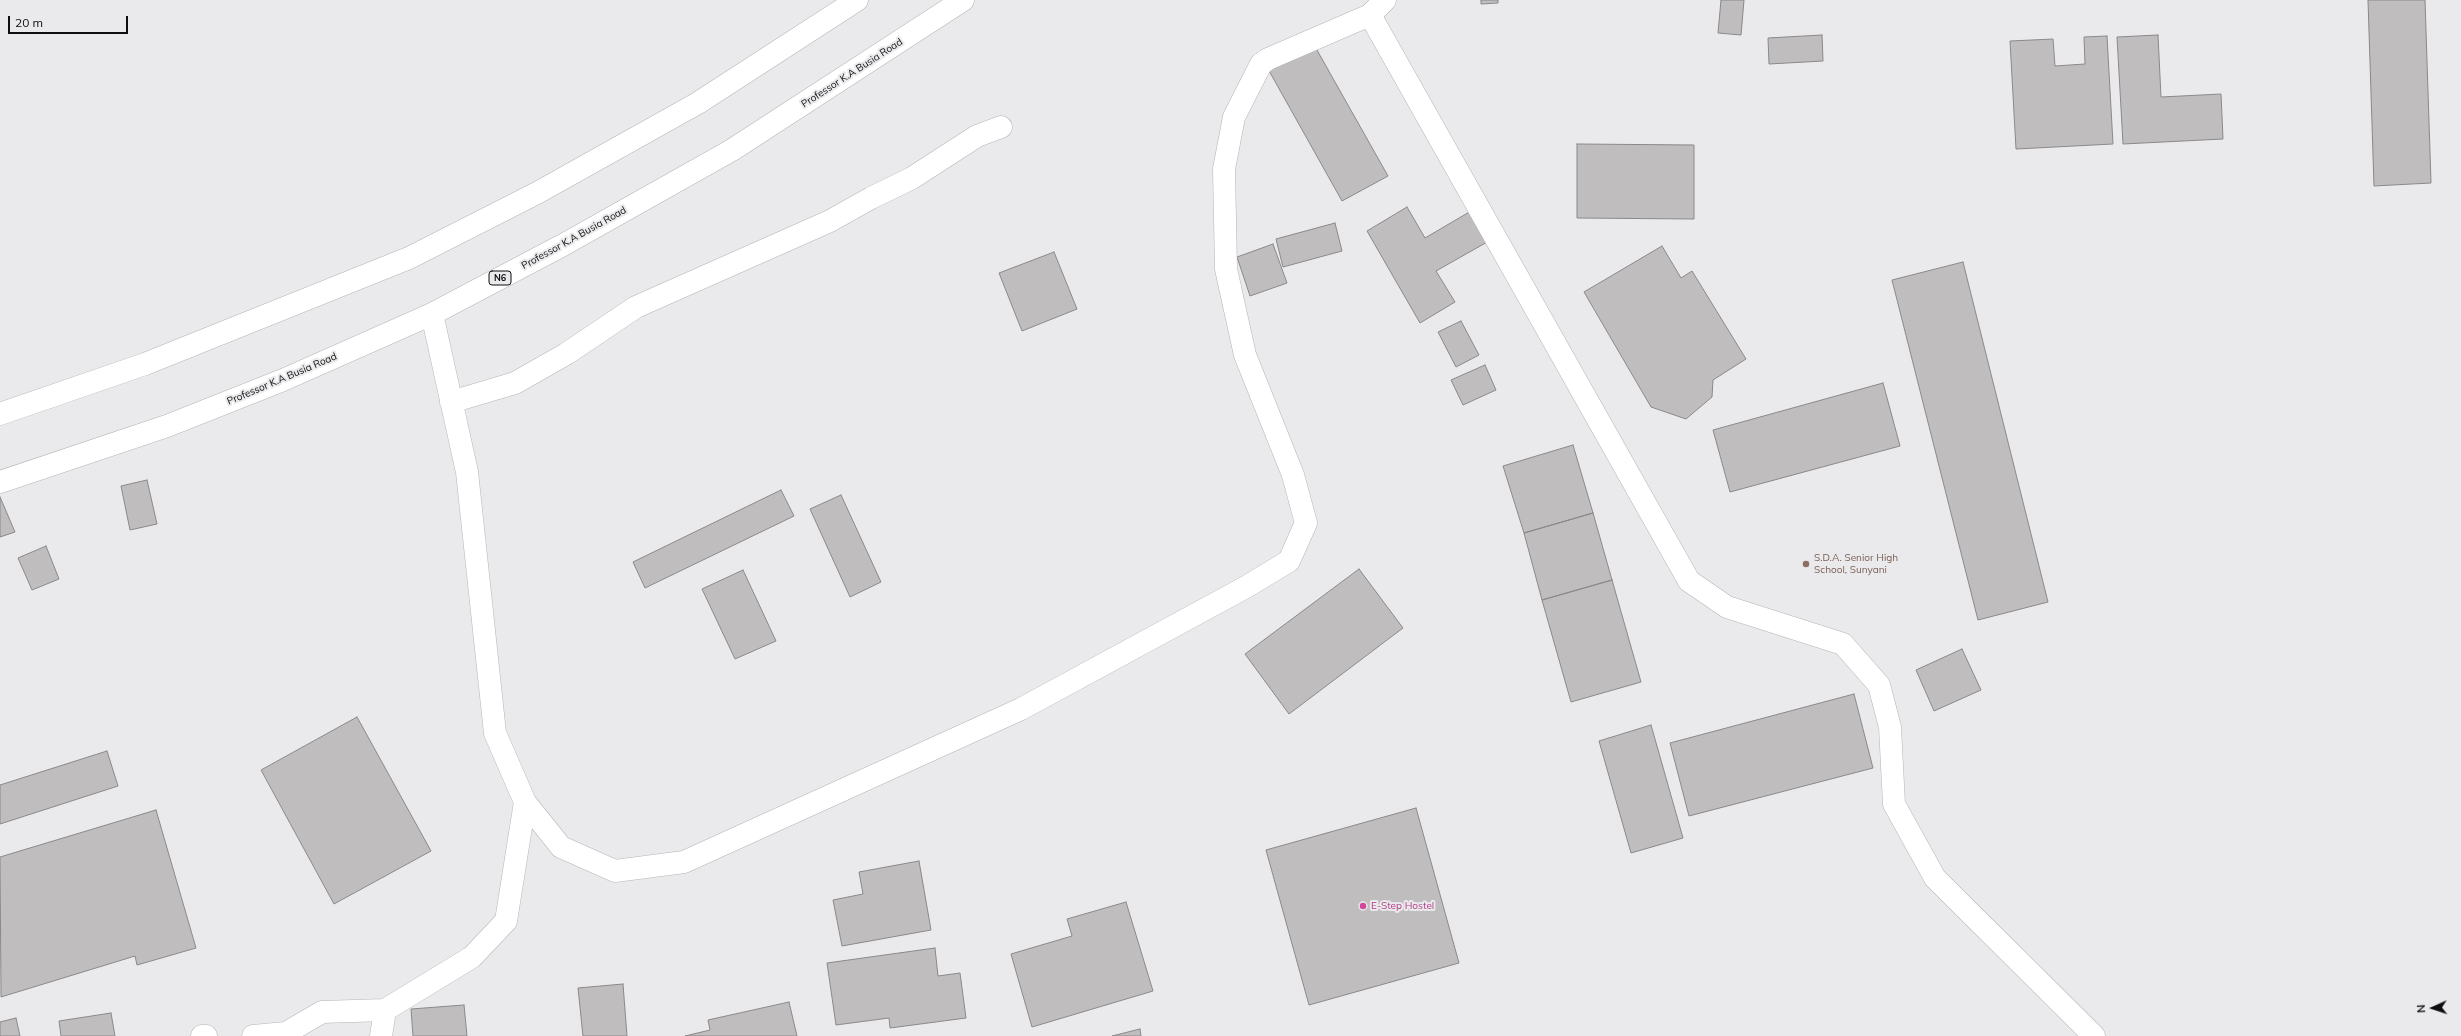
<!DOCTYPE html>
<html>
<head>
<meta charset="utf-8">
<style>
  body { margin:0 }
  #map { position:relative; width:2461px; height:1036px; overflow:hidden; background:#eaeaec; font-family:Mulish,sans-serif }
  canvas { display:block }
  .north { position:absolute; left:2413px; top:988px; width:40px; height:40px; -webkit-text-stroke:3px #eaeaec; paint-order:stroke; rotate:267deg; font-size:11px; font-weight:700; line-height:16px; text-align:center; color:#0e0e0f }
  .north::after { content:''; display:block; margin:auto; width:14px; height:18px; background:#0e0e0f; clip-path:polygon(50% 0,100% 100%,50% 72%,0 100%) }
  .scale { position:absolute; left:8px; top:16px; width:120px; height:18px; box-sizing:border-box; border:2px solid #0e0e0f; border-top:0; padding-left:5px; font-size:12px; line-height:14px; white-space:nowrap; color:#0e0e0f; -webkit-text-stroke:3px #eaeaec; paint-order:stroke }
</style>
</head>
<body>
<div id="map">
<canvas width="2461" height="1036"></canvas>
<div class="north">N</div>
<div class="scale">20 m</div>
</div>
<script>
const ctx = document.querySelector('canvas').getContext('2d');
ctx.lineJoin = 'round';
function fillPath(path, color) { ctx.fillStyle = color; ctx.fill(path, 'evenodd'); }
const poly = rows => new Path2D(rows.map(r => 'M' + r).join(''));
function stroke(path, color, width, dash) { ctx.strokeStyle = color; ctx.lineWidth = width; ctx.lineCap = dash ? 'butt' : 'round'; ctx.setLineDash(dash || []); ctx.stroke(path); }
function label(font, color, halo, rows, align = 'center') {
  ctx.font = font + ' Mulish,sans-serif'; ctx.lineWidth = 4; ctx.setLineDash([]); ctx.textBaseline = 'middle'; ctx.strokeStyle = halo; ctx.fillStyle = color; for (const [text, x, y, turn = 0] of rows) {
    ctx.save(); ctx.translate(x, y); ctx.rotate((+turn || 0) * Math.PI / 180); ctx.textAlign = isNaN(turn) ? turn : align; if (halo) ctx.strokeText(text, 0, 0); ctx.fillText(text, 0, 0); ctx.restore();
  }
}
const building = poly([
  [1481,0,1498,0,1498,3,1481,4,1481,0],
  [1721,0,1744,0,1741,35,1718,33,1721,0],
  [2368,0,2425,0,2431,183,2374,186,2368,0],
  [1822,35,1823,61,1769,64,1768,38,1822,35],
  [2158,35,2161,97,2221,94,2223,139,2123,144,2117,37,2158,35],
  [2107,36,2113,144,2016,149,2010,41,2053,39,2055,66,2085,64,2084,37,2107,36],
  [1313,43,1388,176,1342,201,1268,69,1313,43],
  [1577,144,1694,145,1694,219,1577,218,1577,144],
  [1407,207,1425,238,1471,211,1489,241,1436,271,1455,302,1420,323,1367,231,1407,207],
  [1335,223,1342,251,1283,267,1276,239,1335,223],
  [1273,244,1287,283,1250,296,1237,257,1273,244],
  [1662,246,1681,278,1692,271,1746,359,1713,380,1712,397,1686,419,1651,407,1584,292,1662,246],
  [1054,252,1077,309,1022,331,999,273,1054,252],
  [1963,262,2048,602,1978,620,1892,280,1963,262],
  [1461,321,1479,355,1456,367,1438,332,1461,321],
  [1485,365,1496,390,1463,405,1451,380,1485,365],
  [1883,383,1900,446,1730,492,1713,430,1883,383],
  [1573,445,1593,513,1524,533,1503,466,1573,445],
  [147,480,157,524,130,530,121,486,147,480],
  [781,490,794,516,645,588,633,562,781,490],
  [841,495,881,582,850,597,810,509,841,495],
  [0,497,15,532,0,537,0,497],
  [1593,513,1612,580,1542,600,1524,533,1593,513],
  [46,546,59,579,32,590,18,558,46,546],
  [1359,569,1403,628,1289,714,1245,654,1359,569],
  [743,570,776,641,735,659,702,589,743,570],
  [1612,580,1641,682,1571,702,1542,600,1612,580],
  [1962,649,1981,690,1934,711,1916,670,1962,649],
  [1854,694,1873,768,1689,816,1670,743,1854,694],
  [357,717,431,851,334,904,261,770,357,717],
  [1651,725,1683,838,1631,853,1599,741,1651,725],
  [107,751,118,786,0,824,0,785,107,751],
  [1416,808,1459,963,1309,1005,1266,850,1416,808],
  [156,810,196,948,137,965,135,956,1,997,0,857,156,810],
  [919,861,931,930,842,946,833,900,863,894,859,872,919,861],
  [1126,902,1153,991,1032,1027,1011,954,1072,936,1067,919,1126,902],
  [935,948,938,976,960,973,966,1018,890,1028,889,1018,836,1025,827,963,935,948],
  [623,984,627,1036,583,1036,578,988,623,984],
  [789,1002,797,1036,685,1036,710,1030,708,1020,789,1002],
  [464,1005,467,1036,413,1036,411,1009,464,1005],
  [111,1013,115,1036,61,1036,59,1021,111,1013],
  [16,1018,20,1036,0,1036,0,1022,16,1018],
  [1140,1029,1141,1036,1112,1036,1140,1029]
]);
fillPath(building, '#c0bdbf');
stroke(building, '#8a8889', 1);
const minor = poly([
  [1370,15,1689,581,1727,607,1843,644,1879,685,1890,727,1894,804,1935,878,2094,1036],
  [432,314,467,472,495,733,525,802,561,847,615,871,684,862,1021,709,1246,587,1289,561,1306,523,1293,475,1245,355,1226,269,1224,169,1234,117,1261,64,1268,59,1370,15,1385,0],
  [451,402,515,383,566,354,636,307,830,221,871,198,912,178,977,136,1001,127],
  [202,1036,206,1036],
  [253,1036,286,1033,322,1012,385,1010,472,957,506,921,525,802],
  [381,1036,385,1010]
]);
const major = poly([
  [0,414,145,364,409,258,537,193,698,103,857,0],
  [0,482,167,426,283,380,432,314,563,245,732,150,963,0]
]);
stroke(minor, '#b5b5b7', 23);
stroke(major, '#b5b5b7', 23);
stroke(minor, '#fff', 22);
stroke(major, '#fff', 22);
for (const [x, y, r, color] of [
  [1806,564,4,"#8d6e63"],
  [1363,906,4,"#d1479c"]
]) { const dot = new Path2D(); dot.arc(x, y, r, 0, 2 * Math.PI); ctx.fillStyle = color; ctx.fill(dot); stroke(dot, '#eaeaec', 1.5); }
for (const [x, y, w] of [
  [500,278,22]
]) { const box = new Path2D(); box.roundRect(x - w / 2, y - 7, w, 14, 3); ctx.fillStyle = '#eaeaec'; ctx.fill(box); stroke(box, '#0e0e0f', 1); }
label('bold 9px', '#0e0e0f', null, [
  ["N6",500,278]
]);
label('10px', '#0e0e0f', '#eaeaec', [
  ["Professor K.A Busia Road",852,73,-33],
  ["Professor K.A Busia Road",574,238,-29],
  ["Professor K.A Busia Road",282,379,-23]
]);
label('10px', '#785e54', '#eaeaec', [
  ["S.D.A. Senior High",1814,558],
  ["School, Sunyani",1814,570]
], 'left');
label('10px', '#b23c85', '#eaeaec', [
  ["E-Step Hostel",1371,906]
], 'left');
</script>
</body>
</html>
